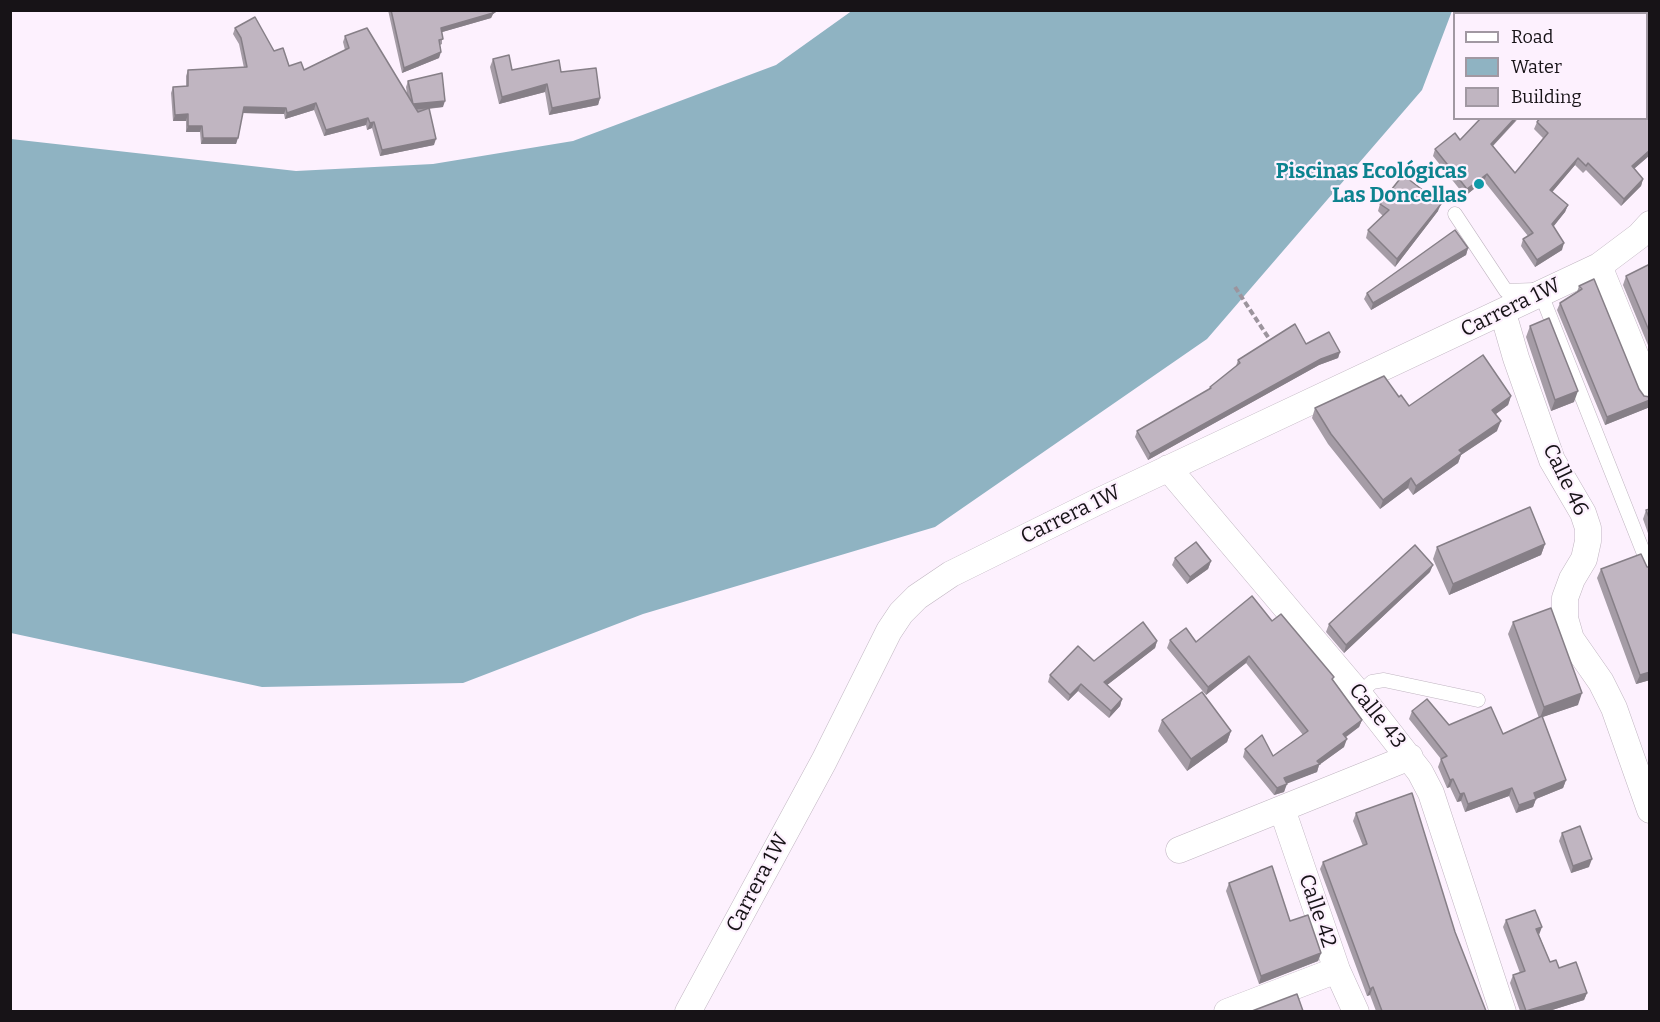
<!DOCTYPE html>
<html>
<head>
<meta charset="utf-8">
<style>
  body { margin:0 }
  #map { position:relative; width:1660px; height:1022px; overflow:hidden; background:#fdf1fe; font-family:Bitter,serif }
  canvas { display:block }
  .frame { position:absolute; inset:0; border:12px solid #171317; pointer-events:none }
  .legend { position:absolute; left:1453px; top:12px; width:195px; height:108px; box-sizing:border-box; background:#fdf1fe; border:2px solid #a198a2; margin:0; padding:8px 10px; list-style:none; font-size:18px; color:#171317 }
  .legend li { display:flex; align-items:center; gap:12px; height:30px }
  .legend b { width:30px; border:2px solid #a198a2 }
</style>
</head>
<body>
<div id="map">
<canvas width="1660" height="1022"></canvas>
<div class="frame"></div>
<ul class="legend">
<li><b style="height:8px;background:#fff"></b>Road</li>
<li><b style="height:16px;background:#8fb3c2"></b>Water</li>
<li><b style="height:16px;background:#c0b5c1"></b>Building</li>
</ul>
</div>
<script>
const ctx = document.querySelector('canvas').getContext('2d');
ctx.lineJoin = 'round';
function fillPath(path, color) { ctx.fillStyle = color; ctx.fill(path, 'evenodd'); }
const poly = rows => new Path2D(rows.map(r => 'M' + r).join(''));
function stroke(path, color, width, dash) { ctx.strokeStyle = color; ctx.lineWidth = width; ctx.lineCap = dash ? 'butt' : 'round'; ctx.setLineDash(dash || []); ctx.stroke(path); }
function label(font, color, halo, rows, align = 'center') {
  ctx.font = font + ' Bitter,serif'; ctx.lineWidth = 4.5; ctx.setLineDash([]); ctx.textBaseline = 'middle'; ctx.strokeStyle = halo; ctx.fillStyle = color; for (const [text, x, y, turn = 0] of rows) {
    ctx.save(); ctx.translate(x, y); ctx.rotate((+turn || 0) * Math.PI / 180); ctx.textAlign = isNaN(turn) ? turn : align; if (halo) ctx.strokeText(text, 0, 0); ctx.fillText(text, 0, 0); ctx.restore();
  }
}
fillPath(poly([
  [853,10,1452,11,1422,90,1207,339,935,527,643,614,463,683,262,687,11,633,11,139,296,171,433,164,573,141,776,65]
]), '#8fb3c2');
const lane = poly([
  [1455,214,1506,291,1534,290],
  [1541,294,1650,569],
  [1359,694,1372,682,1384,680,1478,700]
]);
const street = poly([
  [1599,266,1650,391],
  [1503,313,1516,358,1552,460,1583,513,1588,528,1588,541,1584,559,1572,579,1565,598,1565,618,1571,639,1601,682,1614,708,1650,810],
  [1168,468,1359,694,1420,772,1431,793,1503,1012],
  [1282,809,1337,970,1356,1012],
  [1179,850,1410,757],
  [688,1012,824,761,889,631,901,613,917,597,951,574,1095,503,1599,266,1639,236,1650,224],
  [1227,1012,1337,970]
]);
stroke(lane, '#c0b5c1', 15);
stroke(street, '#c0b5c1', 27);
stroke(poly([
  [1235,287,1272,343]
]), '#9c949d', 4, [6, 3]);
stroke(lane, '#fff', 14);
stroke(street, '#fff', 26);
fillPath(poly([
  [388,10,499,10,493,14,491,18,442,32,442,44,440,45,439,58,402,73],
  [1647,21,1650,23,1650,67,1647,66],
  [235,28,274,51,289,66,304,70,345,50,343,42,345,36,407,94,406,87,408,81,443,107,429,109,434,145,380,156,372,128,367,130,366,125,324,136,314,110,285,119,284,114,243,113,236,144,201,144,200,132,186,132,186,121,173,121,171,93,173,87,186,86,186,76,188,70,244,68,239,44,233,34],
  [493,59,512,70,561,72,600,98,598,105,549,115,545,92,499,104,490,67],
  [1650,95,1650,155,1634,169,1643,179,1641,186,1621,206,1586,170,1583,173,1575,165,1552,192,1568,205,1565,212,1553,226,1562,250,1535,267,1521,246,1523,239,1528,236,1484,181,1465,196,1433,156,1435,149,1517,120,1493,146,1515,173,1543,138,1534,129,1537,122,1647,118],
  [1380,204,1438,211,1395,267,1366,238,1368,230,1383,216,1378,211],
  [1468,248,1466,255,1371,310,1364,299,1367,293],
  [1650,264,1650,350,1623,285,1626,276],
  [1579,286,1639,389,1644,396,1650,397,1650,407,1605,425,1557,310,1560,303,1577,292],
  [1530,326,1574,402,1551,411,1526,337],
  [1306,344,1340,352,1338,358,1319,365,1148,460,1135,437,1137,431,1209,390,1210,387,1236,366,1238,360],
  [1511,396,1508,405,1496,414,1497,431,1461,455,1458,463,1413,495,1408,488,1380,509,1328,444,1312,418,1315,408,1399,397,1409,406],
  [1650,509,1650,539,1643,519,1646,510],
  [1545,544,1541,555,1449,595,1433,559,1437,547],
  [1175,558,1211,561,1208,569,1187,584,1172,565],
  [1647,567,1650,567,1650,680,1636,684,1597,578,1601,569],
  [1430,572,1344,653,1326,632,1329,624],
  [1272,621,1333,680,1362,720,1359,727,1345,738,1344,747,1319,765,1317,772,1286,783,1284,792,1274,795,1243,757,1245,749,1273,756,1303,735,1246,663,1206,695,1167,648,1170,640,1196,642],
  [1513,622,1578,705,1542,717,1566,780,1563,788,1536,799,1533,807,1516,813,1509,796,1465,812,1461,801,1457,802,1450,787,1447,788,1438,767,1441,759,1409,719,1412,711,1449,725,1503,734,1539,718,1508,634],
  [1157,641,1155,648,1107,685,1122,699,1120,706,1109,718,1078,691,1068,701,1048,682,1050,675],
  [1162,720,1231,731,1227,742,1187,771,1158,731],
  [1356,813,1455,932,1486,1011,1376,1011,1370,995,1367,996,1320,869,1323,862,1363,846,1353,821],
  [1562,833,1589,867,1571,873,1559,841],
  [1229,883,1290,921,1321,953,1318,961,1259,984,1226,891],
  [1506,920,1539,935,1550,962,1559,968,1587,993,1584,1000,1549,1011,1520,1011,1510,983,1513,975,1520,973,1503,927]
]), '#a59ca6');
fillPath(poly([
  [492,10,499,10,493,14,491,18,439,33,441,28],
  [441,52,439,58,402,73,404,68],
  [547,84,545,92,499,104,502,97],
  [600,98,598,105,549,115,552,108],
  [445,101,443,107,411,110,413,104],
  [316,103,314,110,285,119,287,113],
  [244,107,286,108,284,114,242,113],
  [188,114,186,121,173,121,175,115],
  [368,118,366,125,324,136,326,130],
  [1515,118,1518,118,1488,151,1491,144],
  [374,122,372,128,367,130,370,123],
  [188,126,202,126,200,132,186,132],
  [203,138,238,138,236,144,201,144],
  [436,139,434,145,380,156,382,150],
  [1650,150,1650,155,1629,173,1632,166],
  [1578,158,1575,165,1548,197,1550,190],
  [1487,174,1484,181,1465,196,1467,189],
  [1643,179,1641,186,1621,206,1624,199],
  [1441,204,1438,211,1395,267,1397,259],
  [1568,205,1565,212,1550,231,1552,224],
  [1564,243,1562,250,1535,267,1537,260],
  [1468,248,1466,255,1371,310,1373,303],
  [1340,352,1338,358,1319,365,1148,460,1150,454,1321,359],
  [1578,391,1574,402,1551,411,1555,400],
  [1511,396,1508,405,1489,419,1492,410],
  [1650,400,1650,407,1605,425,1607,417],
  [1501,421,1497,431,1461,455,1458,463,1413,495,1416,486,1459,450],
  [1411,478,1408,488,1380,509,1383,500],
  [1545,544,1541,555,1449,595,1453,584],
  [1211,561,1208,569,1187,584,1190,577],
  [1433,565,1430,572,1344,653,1346,645],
  [1157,641,1155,648,1102,689,1104,682],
  [1249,656,1246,663,1206,695,1208,687],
  [1650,672,1650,680,1636,684,1640,675],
  [1081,684,1078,691,1068,701,1070,695],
  [1582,693,1578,705,1540,718,1544,707],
  [1122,699,1120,706,1109,718,1111,711],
  [1362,720,1359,727,1340,741,1343,734],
  [1231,731,1227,742,1187,771,1191,759],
  [1347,739,1344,747,1319,765,1317,772,1281,786,1284,778,1317,761],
  [1453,779,1450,787,1447,788,1450,780],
  [1566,780,1563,788,1536,799,1533,807,1516,813,1519,805,1534,793],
  [1287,784,1284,792,1274,795,1277,788],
  [1512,788,1509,796,1465,812,1468,804],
  [1464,793,1461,801,1457,802,1460,794],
  [1592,859,1589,867,1571,873,1573,866],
  [1542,927,1539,935,1536,929],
  [1321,953,1318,961,1259,984,1261,976],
  [1373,987,1370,995,1367,996,1370,989],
  [1587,993,1584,1000,1549,1011,1527,1011]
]), '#867f87');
const building = poly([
  [391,10,492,10,493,13,441,28,443,39,439,40,441,52,404,68,391,10],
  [255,17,274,51,283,48,289,66,301,62,304,70,349,48,345,36,367,28,413,104,408,81,442,73,445,101,413,104,418,112,429,108,436,139,382,150,374,122,370,123,368,118,326,130,316,103,287,113,286,108,244,107,238,138,203,138,202,126,188,126,188,114,175,115,173,87,188,86,188,70,247,67,241,38,235,28,255,17],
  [1647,21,1650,23,1650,59,1647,57,1647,21],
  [509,55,512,70,559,60,561,72,596,68,600,98,552,108,547,84,502,97,493,59,509,55],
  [1650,95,1650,150,1632,166,1643,179,1624,199,1588,163,1586,166,1578,158,1550,190,1568,205,1552,224,1564,243,1537,260,1523,239,1533,233,1487,174,1467,189,1435,149,1455,133,1460,140,1481,118,1515,118,1491,144,1515,173,1548,133,1537,122,1540,118,1647,118,1647,99,1650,95],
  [1403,175,1441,204,1397,259,1368,230,1389,210,1380,204,1403,175],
  [1455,230,1468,248,1373,303,1367,293,1455,230],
  [1650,264,1650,333,1626,276,1650,264],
  [1594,279,1639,389,1644,396,1650,397,1650,400,1607,417,1560,303,1582,289,1579,286,1594,279],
  [1549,318,1578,391,1555,400,1530,326,1549,318],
  [1295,324,1306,344,1329,332,1340,352,1321,359,1150,454,1137,431,1211,388,1210,387,1240,363,1238,360,1295,324],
  [1483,355,1511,396,1492,410,1501,421,1459,450,1462,453,1416,486,1411,478,1383,500,1331,434,1315,408,1384,376,1399,397,1401,395,1409,406,1483,355],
  [1530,507,1545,544,1453,584,1437,547,1530,507],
  [1650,509,1650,520,1646,510,1650,509],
  [1196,542,1211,561,1190,577,1175,558,1196,542],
  [1415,545,1433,565,1346,645,1329,624,1415,545],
  [1641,554,1647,567,1650,567,1650,672,1640,675,1601,569,1641,554],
  [1252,596,1272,621,1281,614,1334,677,1332,679,1362,720,1343,734,1347,739,1317,761,1320,764,1284,778,1287,784,1277,788,1245,749,1262,735,1273,756,1308,731,1249,656,1208,687,1170,640,1186,628,1196,642,1252,596],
  [1551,608,1582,693,1544,707,1513,622,1551,608],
  [1143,622,1157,641,1104,682,1122,699,1111,711,1081,684,1070,695,1050,675,1078,646,1094,661,1143,622],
  [1202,692,1231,731,1191,759,1162,720,1202,692],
  [1427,699,1449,725,1491,707,1503,734,1542,716,1566,780,1534,793,1536,799,1519,805,1512,788,1468,804,1464,793,1460,794,1453,779,1450,780,1441,759,1447,756,1412,711,1427,699],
  [1412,793,1455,932,1486,1011,1382,1011,1373,987,1370,989,1323,862,1367,844,1356,813,1412,793],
  [1580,826,1592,859,1573,866,1562,833,1580,826],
  [1272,866,1290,921,1308,915,1321,953,1261,976,1229,883,1272,866],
  [1535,910,1542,927,1536,929,1550,962,1556,960,1559,968,1576,962,1587,993,1526,1011,1513,975,1525,971,1506,920,1535,910],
  [1297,994,1303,1011,1252,1011,1297,994]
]);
fillPath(building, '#c0b5c1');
stroke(building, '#867f87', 1.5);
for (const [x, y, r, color] of [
  [1479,184,6,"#0f9aa8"]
]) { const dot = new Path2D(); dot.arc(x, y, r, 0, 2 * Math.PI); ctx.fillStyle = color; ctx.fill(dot); stroke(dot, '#fdf1fe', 2); }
label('bold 21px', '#0d838f', '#fdf1fe', [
  ["Piscinas Ecológicas",1467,172],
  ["Las Doncellas",1467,196]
], 'right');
label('21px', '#171317', '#fdf1fe', [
  ["Carrera 1W",1511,308,-26],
  ["Calle 46",1565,480,64],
  ["Carrera 1W",1071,515,-26],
  ["Calle 43",1377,716,51],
  ["Carrera 1W",758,883,-62],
  ["Calle 42",1317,911,71]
]);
</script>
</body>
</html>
